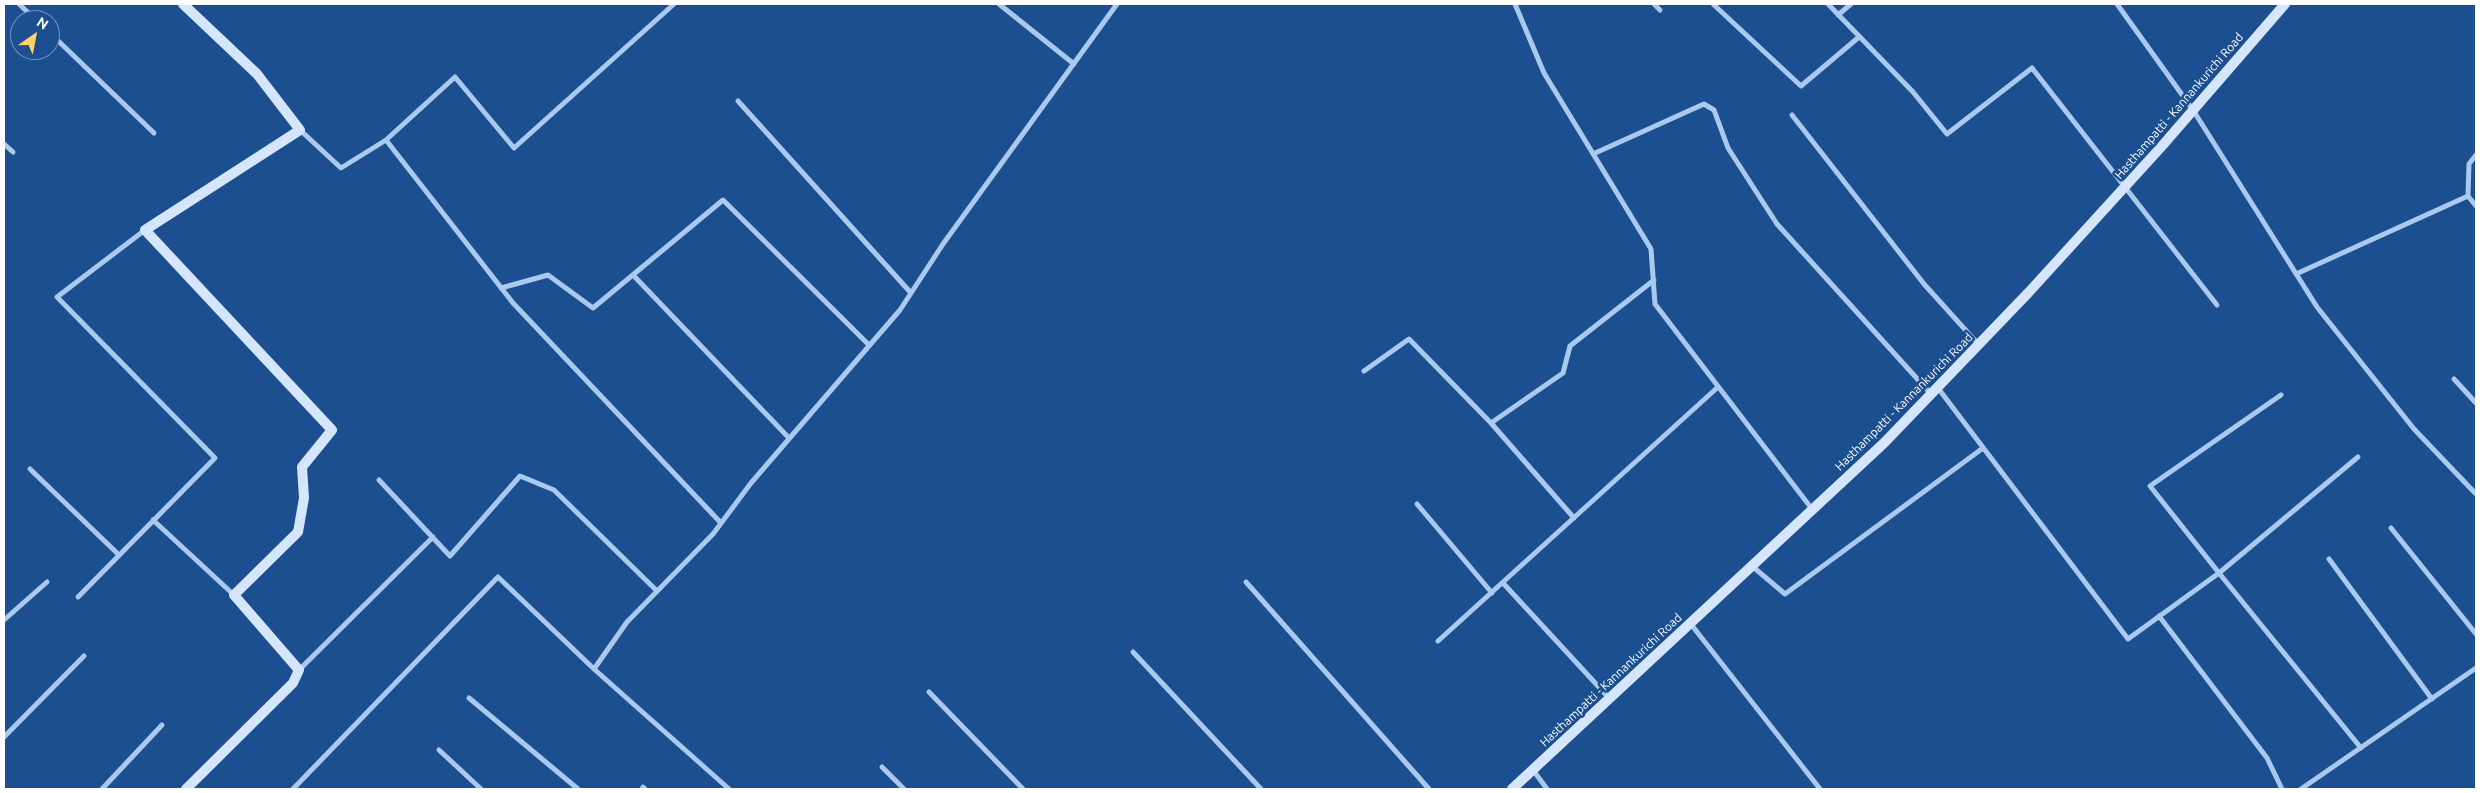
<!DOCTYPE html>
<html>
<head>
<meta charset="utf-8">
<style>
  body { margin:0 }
  #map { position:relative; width:2480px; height:793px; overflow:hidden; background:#1b4f8f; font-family:Ubuntu,sans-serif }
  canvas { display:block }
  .frame { position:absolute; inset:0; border:5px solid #fff; pointer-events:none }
  .north { position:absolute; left:10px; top:10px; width:50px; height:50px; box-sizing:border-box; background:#1b4f8f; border:1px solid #7695bc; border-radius:50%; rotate:33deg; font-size:14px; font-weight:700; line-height:20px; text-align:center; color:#fff }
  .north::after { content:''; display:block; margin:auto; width:18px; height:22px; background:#ffd166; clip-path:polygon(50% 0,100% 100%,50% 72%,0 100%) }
</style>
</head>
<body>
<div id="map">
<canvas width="2480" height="793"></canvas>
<div class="frame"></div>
<div class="north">N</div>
</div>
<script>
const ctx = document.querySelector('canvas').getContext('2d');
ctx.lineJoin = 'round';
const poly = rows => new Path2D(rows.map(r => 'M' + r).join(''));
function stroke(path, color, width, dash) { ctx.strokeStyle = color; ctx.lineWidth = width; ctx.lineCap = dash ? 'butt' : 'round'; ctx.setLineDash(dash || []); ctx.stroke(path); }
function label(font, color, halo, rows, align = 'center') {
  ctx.font = font + ' Ubuntu,sans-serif'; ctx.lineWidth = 5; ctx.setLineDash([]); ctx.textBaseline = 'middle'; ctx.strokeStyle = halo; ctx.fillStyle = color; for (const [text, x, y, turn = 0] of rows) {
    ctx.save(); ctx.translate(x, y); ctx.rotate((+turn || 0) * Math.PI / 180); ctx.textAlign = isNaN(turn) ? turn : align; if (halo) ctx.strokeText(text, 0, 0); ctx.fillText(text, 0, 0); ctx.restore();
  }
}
stroke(poly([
  [19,4,36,20],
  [999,4,1074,64],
  [1515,4,1544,73,1651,249,1655,304,1812,509],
  [1654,4,1660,10],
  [1713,4,1801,86,1859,37],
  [1828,4,1913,92,1947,134,2032,68,2217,305],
  [2117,4,2193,110,2317,307,2414,429,2475,493,2476,492],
  [1838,15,1851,4],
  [50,33,154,133],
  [738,101,911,293],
  [1792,115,1924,284,1979,345],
  [300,130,341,168,386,140,513,303,721,523],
  [386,140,455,77,514,148,674,4],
  [4,144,13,152],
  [1593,154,1704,104,1714,110,1728,148,1777,224,1931,394],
  [2468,196,2469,164,2476,155],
  [2296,274,2468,196,2476,206],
  [633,275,789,438],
  [501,288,548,275,593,308,723,200,869,345],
  [1364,371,1409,339,1491,423,1563,373,1570,346,1654,280],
  [2454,379,2476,403],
  [1938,388,2128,639,2219,573,2150,486,2281,395],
  [1491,423,1574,518],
  [2358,457,2219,573,2361,748],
  [30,469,119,555],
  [379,480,450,556,520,476,554,490,657,591],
  [1417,504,1492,593],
  [153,520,234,595],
  [2391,528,2476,634],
  [2329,559,2432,699],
  [1752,566,1785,594,1983,448],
  [1246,582,1429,789],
  [1503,583,1609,698],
  [78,597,215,458,57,297,145,230],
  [2159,616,2267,758,2282,789],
  [4,620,47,582],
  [1690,623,1820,789],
  [1438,641,1718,387],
  [1133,652,1261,789],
  [594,669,627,622,713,534,751,483,900,310,943,244,1117,4],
  [299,670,433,537],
  [929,692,1023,789],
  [469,698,578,789],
  [4,737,84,656],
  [439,750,481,789],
  [882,767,904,789],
  [1533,770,1547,789],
  [102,789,162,725],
  [293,789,498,577,594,669,729,789],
  [642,789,643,787,645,789],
  [2301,789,2476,668]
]), '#a9c9ee', 5);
stroke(poly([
  [183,4,257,74,300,130,145,230,332,430,302,467,304,498,298,532,234,595,299,670,293,683,186,789],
  [1512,789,1884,443,2029,292,2162,146,2285,4]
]), '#d6e6fa', 10);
label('12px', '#fff', '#1b4f8f', [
  ["Hasthampatti - Kannankurichi Road",2179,106,-49],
  ["Hasthampatti - Kannankurichi Road",1904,402,-45],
  ["Hasthampatti - Kannankurichi Road",1611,680,-43]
]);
</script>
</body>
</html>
